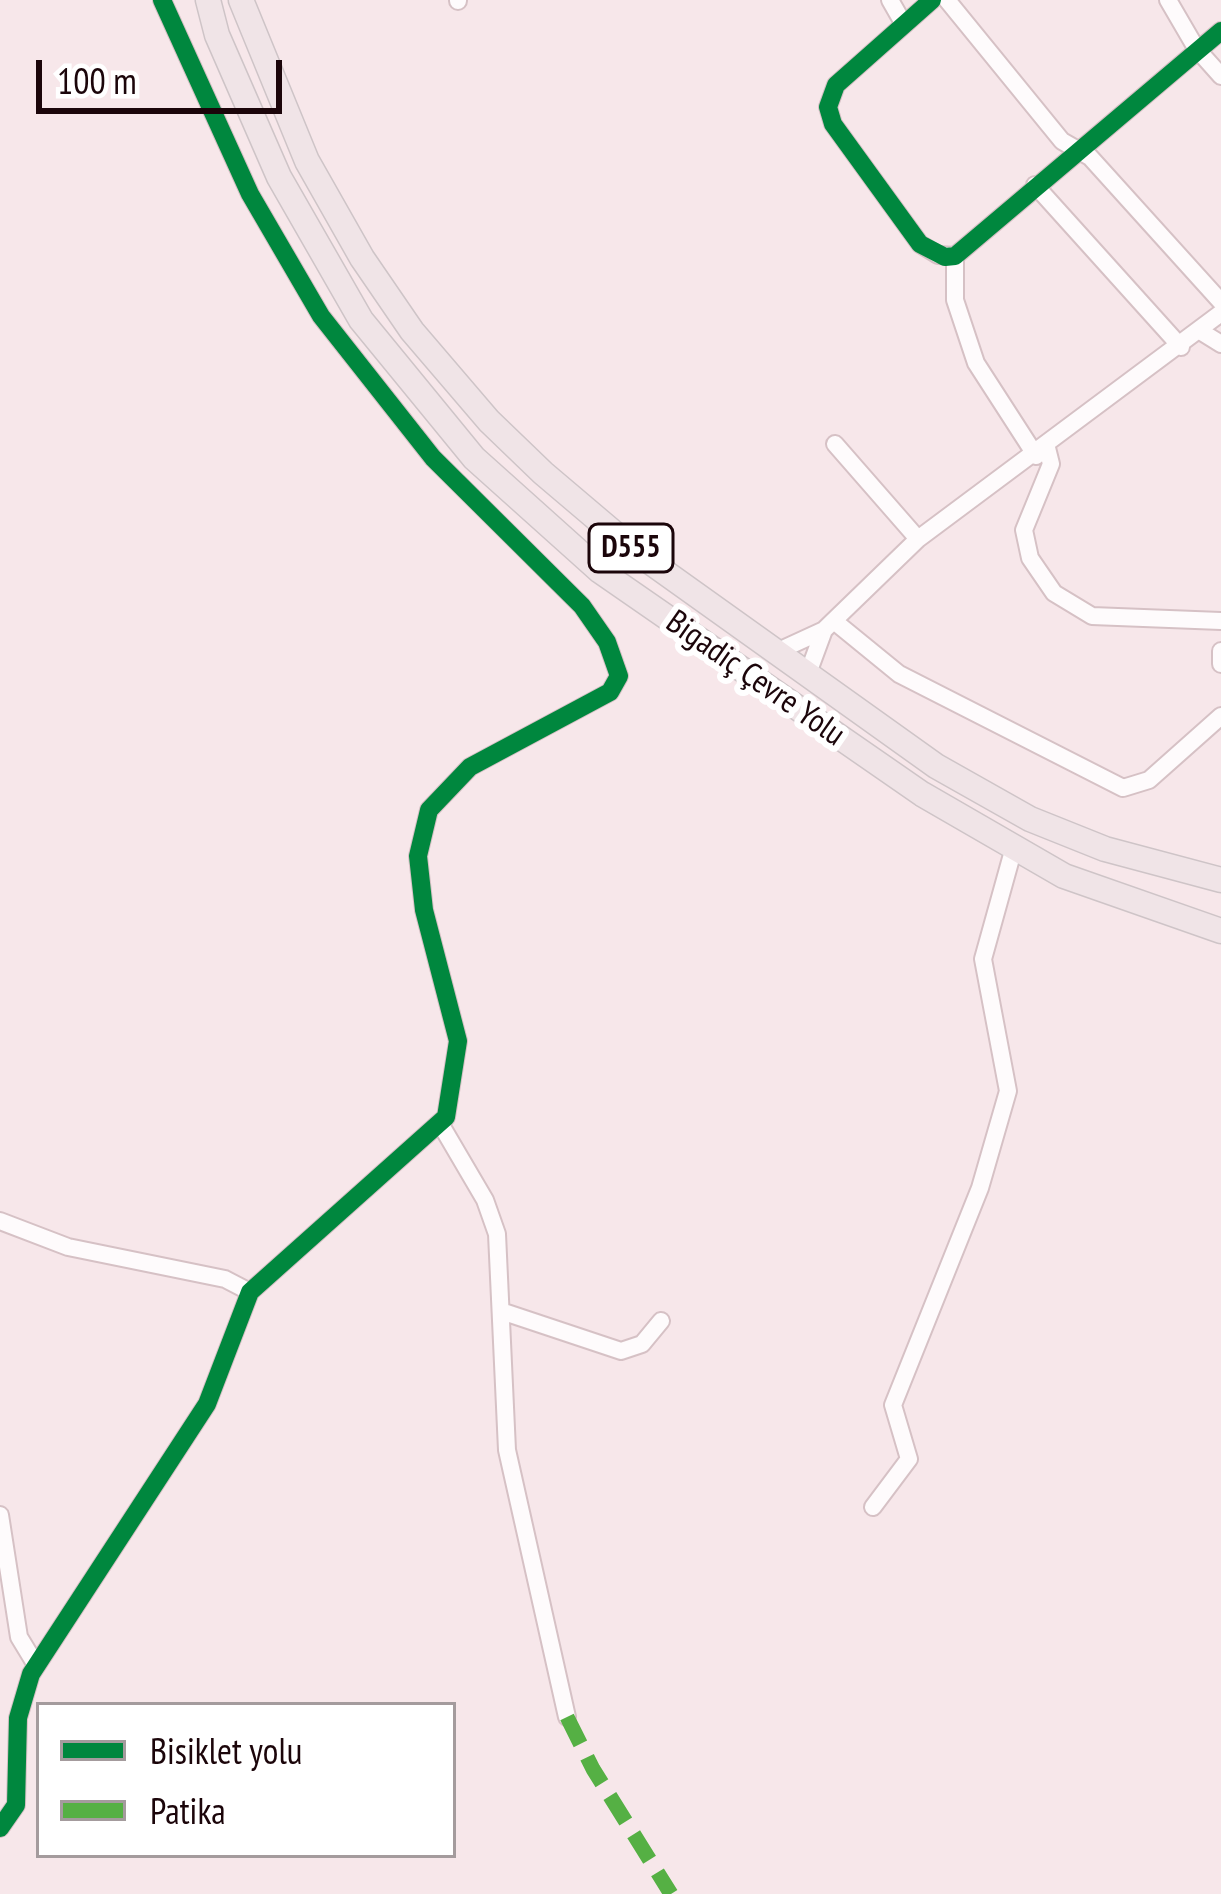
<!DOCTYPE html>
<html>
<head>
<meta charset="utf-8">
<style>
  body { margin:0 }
  #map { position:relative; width:1221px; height:1894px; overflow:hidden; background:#f7e7ea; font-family:"PT Sans Narrow",sans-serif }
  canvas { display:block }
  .legend { position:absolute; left:36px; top:1702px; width:420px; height:156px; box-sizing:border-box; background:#fff; border:3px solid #a49b9d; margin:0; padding:15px 21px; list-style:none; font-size:36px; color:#1b050a }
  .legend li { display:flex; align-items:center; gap:24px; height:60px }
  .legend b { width:60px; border:3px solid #a49b9d }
  .scale { position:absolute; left:36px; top:60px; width:246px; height:54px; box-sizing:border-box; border:6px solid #1b050a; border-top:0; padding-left:15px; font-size:36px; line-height:42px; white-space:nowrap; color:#1b050a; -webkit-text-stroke:9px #fff; paint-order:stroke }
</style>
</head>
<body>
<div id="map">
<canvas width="1221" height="1894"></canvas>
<ul class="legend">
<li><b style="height:15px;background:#00873e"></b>Bisiklet yolu</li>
<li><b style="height:15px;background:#55b044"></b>Patika</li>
</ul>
<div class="scale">100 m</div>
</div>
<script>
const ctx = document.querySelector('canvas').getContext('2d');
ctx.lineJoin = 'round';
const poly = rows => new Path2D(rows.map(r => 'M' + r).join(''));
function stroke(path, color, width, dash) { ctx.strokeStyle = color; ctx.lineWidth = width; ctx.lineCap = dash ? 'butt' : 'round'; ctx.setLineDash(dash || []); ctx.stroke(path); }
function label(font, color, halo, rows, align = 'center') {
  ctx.font = font + ' "PT Sans Narrow",sans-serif'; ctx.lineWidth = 12; ctx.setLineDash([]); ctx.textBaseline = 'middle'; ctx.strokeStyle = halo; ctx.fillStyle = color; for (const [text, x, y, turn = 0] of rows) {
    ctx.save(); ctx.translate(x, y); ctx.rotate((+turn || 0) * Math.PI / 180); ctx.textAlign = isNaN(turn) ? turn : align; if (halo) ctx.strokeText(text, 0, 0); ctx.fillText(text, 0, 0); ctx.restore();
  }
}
const minor = poly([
  [458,0,458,1],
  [890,0,902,21],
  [932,0,836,85,828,107,833,124,920,244,938,255,955,256],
  [947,0,1062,141,1090,157,1221,302],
  [1168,0,1196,48,1221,76],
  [1035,185,1181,347],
  [1200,331,1221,344],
  [835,444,918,539],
  [1047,448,1051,464,1024,530,1030,558,1054,593,1092,616,1221,621],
  [1036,456,976,363,955,300,955,256,1221,31],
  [834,621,899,674,1123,788,1149,780,1221,716],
  [1221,651,1221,664],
  [774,653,824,630],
  [807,676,824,630,918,539,1221,313],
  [441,1125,485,1200,497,1234,507,1450,567,1717],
  [0,1221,68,1247,225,1279,250,1292],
  [501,1311,621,1351,642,1344,661,1321],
  [873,1507,909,1459,893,1405,980,1188,1008,1091,983,959,1013,851],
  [0,1515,19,1637,36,1665],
  [0,1828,16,1805,18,1718,31,1674,207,1404,250,1292,446,1117,458,1041,424,910,418,856,429,810,470,767,610,692,619,676,607,642,582,606,433,458,321,316,250,194,162,0]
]);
const highway = poly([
  [208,0,217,35,279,177,361,320,474,458,600,571,922,794,1064,876,1221,931],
  [241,0,307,161,362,258,412,331,489,421,543,473,635,551,936,766,1030,819,1105,849,1221,880]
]);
stroke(minor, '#d6c1c5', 20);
stroke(highway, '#cec4c7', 27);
stroke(minor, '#fefbfc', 16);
stroke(highway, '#f0e4e7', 24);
stroke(poly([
  [567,1717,593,1769,671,1894]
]), '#55b044', 15, [30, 15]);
stroke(poly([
  [932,0,836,85,828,107,833,124,920,244,945,257,955,256,1221,31],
  [0,1828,16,1805,18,1718,31,1674,207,1404,250,1292,446,1117,458,1041,424,910,418,856,429,810,470,767,610,692,619,676,607,642,582,606,433,458,321,316,250,194,162,0]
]), '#00873e', 18);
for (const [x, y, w] of [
  [631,548,84]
]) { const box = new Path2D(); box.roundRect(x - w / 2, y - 24, w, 48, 9); ctx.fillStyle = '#fff'; ctx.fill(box); stroke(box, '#1b050a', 3); }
label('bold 30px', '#1b050a', null, [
  ["D555",631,548]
]);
label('33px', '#1b050a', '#fff', [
  ["Bigadiç Çevre Yolu",755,679,35]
]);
</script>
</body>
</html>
